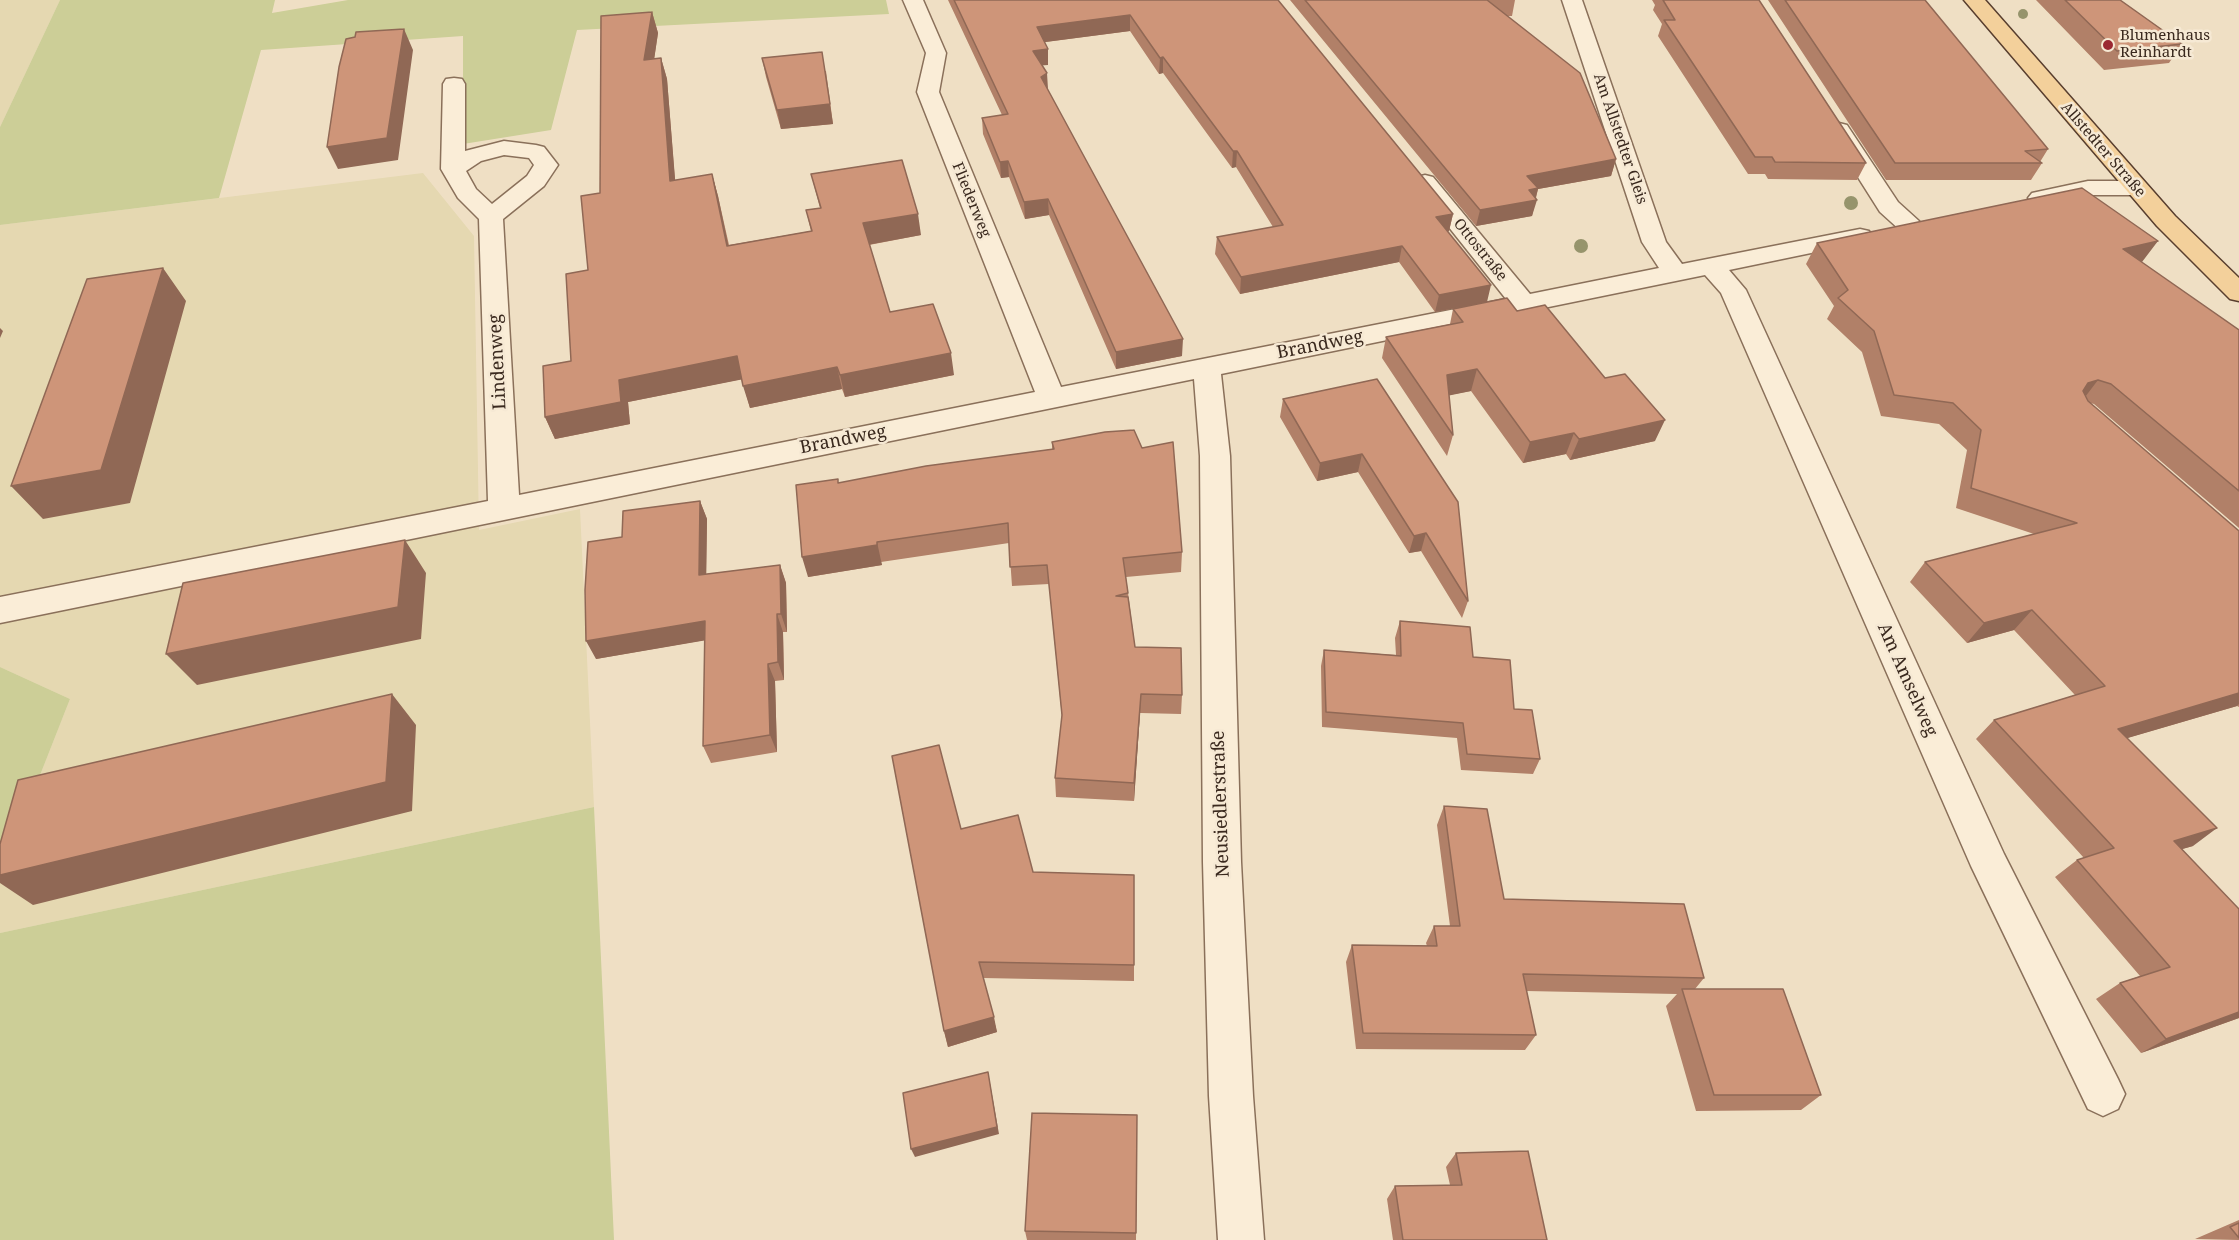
<!DOCTYPE html>
<html>
<head>
<meta charset="utf-8">
<style>
  body { margin:0 }
  canvas { display:block; background:#efdfc4 }
</style>
</head>
<body>
<canvas width="2239" height="1240"></canvas>
<script>
const ctx = document.querySelector('canvas').getContext('2d');
ctx.lineJoin = 'round';
function fillPath(path, color) { ctx.fillStyle = color; ctx.fill(path, 'evenodd'); }
const poly = rows => new Path2D(rows.map(r => 'M' + r).join(''));
function stroke(path, color, width, dash) { ctx.strokeStyle = color; ctx.lineWidth = width; ctx.lineCap = dash ? 'butt' : 'round'; ctx.setLineDash(dash || []); ctx.stroke(path); }
function label(font, color, halo, rows, align = 'center') {
  ctx.font = font + ' "Noto Serif",serif'; ctx.lineWidth = 5; ctx.setLineDash([]); ctx.textBaseline = 'middle'; ctx.strokeStyle = halo; ctx.fillStyle = color; for (const [text, x, y, turn = 0] of rows) {
    ctx.save(); ctx.translate(x, y); ctx.rotate((+turn || 0) * Math.PI / 180); ctx.textAlign = isNaN(turn) ? turn : align; if (halo) ctx.strokeText(text, 0, 0); ctx.fillText(text, 0, 0); ctx.restore();
  }
}
fillPath(poly([
  [0,0,60,0,0,127],
  [423,173,474,236,479,530,580,509,594,807,0,933,0,877,70,699,0,667,0,225]
]), '#e5d8b1');
fillPath(poly([
  [60,0,275,0,272,13,348,0,886,0,889,14,577,30,551,130,463,144,463,36,261,50,219,198,0,225,0,127],
  [0,667,70,699,0,877],
  [594,807,614,1240,0,1240,0,933]
]), '#ccce97');
const minor = poly([
  [903,0,923,0,946,53,939,92,1061,387,1506,299,1413,182,1417,177,1425,175,1433,177,1530,294,1659,268,1642,242,1562,0,1582,0,1666,242,1682,264,1860,229,1869,231,1872,236,1869,241,1729,270,1746,290,2004,854,2118,1079,2125,1094,2118,1109,2103,1116,2088,1109,1971,866,1721,293,1705,275,1221,374,1230,456,1241,862,1253,1096,1264,1240,1218,1240,1209,1096,1203,862,1200,456,1194,379,0,623,0,597,488,501,479,219,458,198,441,169,443,84,446,79,454,78,462,79,465,84,465,151,504,141,536,145,544,147,558,165,544,186,503,219,519,495,1035,392,917,92,926,53,903,0],
  [504,155,529,158,534,165,527,176,492,204,476,189,466,171,481,161,504,155],
  [1839,123,1847,125,1898,202,1919,221,1922,226,1919,231,1910,233,1901,231,1880,212,1828,130,1831,125,1839,123],
  [2088,181,2136,181,2144,183,2148,188,2144,193,2136,195,2088,195,2040,205,2032,203,2028,198,2032,193,2088,181]
]);
const major = poly([
  [1964,0,1985,0,2175,216,2239,278,2239,301,2230,299,2157,226,1964,0]
]);
stroke(minor, '#8a705a', 3);
stroke(major, '#583e2e', 3);
fillPath(minor, '#faedd7');
fillPath(major, '#f3d09b');
ctx.fillStyle = '#96946c';
for (const [x, y, r] of [
  [2023,14,5],
  [1851,203,7],
  [1581,246,7]
]) { ctx.beginPath(); ctx.arc(x, y, r, 0, 2 * Math.PI); ctx.fill(); }
fillPath(poly([
  [948,0,1278,0,1453,214,1449,231,1448,231,1487,302,1435,312,1399,262,1240,294,1215,254,1217,237,1273,227,1236,167,1232,168,1163,73,1159,74,1130,31,1045,42,1048,65,1042,65,1048,90,1182,356,1116,369,1049,215,1025,219,1009,177,1001,178,983,134,982,118,1002,115],
  [1290,0,1515,0,1512,16,1507,16,1616,159,1611,176,1538,189,1532,216,1476,226],
  [1652,0,1759,0,1866,163,1857,180,1768,179,1765,174,1748,174,1658,36,1662,24,1653,10,1655,5],
  [1768,0,1925,0,2048,149,2040,162,2042,163,2031,180,1886,180],
  [2036,0,2120,0,2182,44,2169,63,2104,70],
  [652,12,658,33,654,59,661,58,667,79,675,181,712,174,718,196,729,245,811,231,806,210,820,208,811,174,921,235,869,245,890,312,954,375,845,397,842,389,750,408,742,379,628,402,630,424,555,439,545,417,571,361,588,270,600,193],
  [762,58,826,71,833,124,781,129,766,77],
  [1817,243,2142,262,2141,262,2239,330,2239,528,2094,404,2090,403,2239,531,2239,707,2237,706,2127,738,2193,846,2182,849,2239,1018,2141,1053,2096,999,2120,983,2140,976,2055,877,2077,860,2084,858,1976,739,1994,720,2075,695,2014,630,1967,643,1910,582,1925,562,2034,534,1956,508,1967,450,1939,424,1881,416,1862,352,1827,319,1834,306,1806,264],
  [1453,309,1517,311,1655,441,1570,460,1566,454,1523,463,1471,391,1449,395,1453,435,1447,456,1382,358,1386,337,1450,324],
  [1377,379,1468,601,1462,618,1421,551,1409,553,1358,472,1317,481,1280,417,1283,399],
  [1052,442,1182,552,1181,572,1126,577,1135,647,1182,695,1181,714,1140,713,1134,801,1056,797,1055,778,1062,718,1049,584,1012,586,1009,543,881,562,882,565,808,577,839,483,1052,449],
  [700,501,707,519,706,574,780,565,786,583,787,632,783,632,784,680,775,681,777,752,711,763,703,746,705,640,596,659,622,537],
  [1400,621,1473,657,1514,709,1540,759,1533,774,1461,770,1457,738,1322,727,1321,666,1324,650,1396,655,1395,638],
  [1444,806,1504,899,1704,978,1695,989,1821,1095,1801,1110,1696,1111,1666,1006,1677,994,1526,991,1536,1035,1525,1050,1356,1049,1346,962,1352,945,1427,946,1426,943,1434,926,1450,926,1437,825],
  [961,829,1033,872,1134,875,1134,981,983,978,997,1032,948,1047,944,1031],
  [1137,1115,1136,1240,1027,1240,1025,1231],
  [1456,1153,1547,1240,1393,1240,1387,1199,1395,1186,1450,1185,1446,1167],
  [2239,1220,2239,1240,2195,1239]
]), '#b18068');
fillPath(poly([
  [652,12,658,33,651,81,644,60],
  [1130,15,1130,31,1038,43,1037,27],
  [404,29,413,50,398,160,338,169,327,147],
  [1048,49,1048,65,1034,66,1033,51],
  [822,52,833,124,781,129,777,110],
  [1163,57,1163,73,1159,74,1160,58],
  [661,58,667,79,677,203,670,181],
  [1047,73,1048,89,1041,77],
  [1233,151,1237,151,1236,167,1232,168],
  [1616,159,1611,176,1538,189,1535,200,1537,200,1532,216,1476,226,1480,210,1527,176],
  [1008,161,1009,177,1001,178,1000,162],
  [712,174,718,196,733,268,727,246],
  [1048,199,1049,215,1025,219,1024,202],
  [918,214,921,235,867,245,863,223],
  [1453,214,1449,231,1432,234,1436,217],
  [2158,241,2142,262,2108,269,2123,249],
  [1402,246,1399,262,1240,294,1241,277],
  [163,268,186,301,130,503,43,519,11,486],
  [1491,285,1487,302,1435,312,1439,295],
  [0,328,3,331,0,338],
  [1183,339,1182,356,1116,369,1116,352],
  [951,353,954,375,845,397,840,375],
  [737,356,744,379,628,402,630,424,555,439,545,417,619,380],
  [837,367,842,389,750,408,743,386],
  [1477,369,1471,391,1442,397,1447,375],
  [2098,380,2082,401,2072,404,2088,383],
  [1665,420,1655,441,1570,460,1579,439],
  [1574,433,1566,454,1523,463,1530,442],
  [1362,454,1358,472,1317,481,1320,463],
  [700,501,707,519,706,593,699,575],
  [1426,533,1421,551,1409,553,1414,536],
  [405,540,426,573,421,639,197,685,166,654],
  [877,542,882,565,808,577,802,557],
  [780,565,786,583,787,632,781,614],
  [2032,610,2014,630,1967,643,1984,623],
  [777,614,783,632,784,680,778,662],
  [705,621,713,639,596,659,586,641],
  [768,664,775,681,777,752,770,735],
  [2239,693,2239,704,2237,706,2097,747,2118,729],
  [392,694,416,725,412,811,33,905,0,883,0,875],
  [1141,694,1140,713,1134,801,1134,783],
  [2217,828,2193,846,2151,858,2174,841],
  [2239,1012,2239,1018,2141,1053,2166,1039],
  [994,1017,997,1032,948,1047,944,1031],
  [988,1072,999,1134,915,1157,911,1149]
]), '#906855');
const building = poly([
  [954,0,1278,0,1453,214,1436,217,1491,285,1439,295,1402,246,1241,277,1217,237,1283,225,1237,151,1233,151,1163,57,1160,58,1130,15,1037,27,1048,49,1033,51,1047,73,1041,77,1183,339,1116,352,1048,199,1024,202,1008,161,1000,162,982,118,1008,114,954,0],
  [1305,0,1487,0,1580,73,1616,159,1527,176,1538,188,1529,190,1537,200,1480,210,1305,0],
  [1663,0,1759,0,1866,163,1775,162,1772,157,1755,157,1664,20,1675,20,1663,0],
  [1785,0,1925,0,2048,149,2025,151,2042,163,1895,163,1785,0],
  [2065,0,2120,0,2182,44,2117,51,2065,0],
  [652,12,644,60,661,58,670,181,712,174,727,246,812,231,806,210,821,208,811,174,902,160,918,214,863,223,890,312,933,304,951,353,840,375,837,367,743,386,737,356,619,380,621,402,545,417,543,366,571,361,566,274,588,270,581,196,600,193,601,16,652,12],
  [404,29,387,138,327,147,339,67,346,39,355,37,356,32,404,29],
  [822,52,830,104,777,110,762,58,822,52],
  [2082,188,2158,241,2123,249,2239,330,2239,491,2111,384,2098,380,2088,383,2083,391,2088,401,2239,531,2239,693,2118,729,2217,828,2174,841,2239,909,2239,1012,2166,1039,2120,983,2170,967,2077,860,2114,848,1994,720,2105,686,2032,610,1984,623,1925,562,2077,523,1971,488,1981,430,1953,403,1894,395,1874,331,1838,298,1848,290,1817,243,2082,188],
  [163,268,101,470,11,486,87,279,163,268],
  [1507,298,1517,311,1545,305,1605,378,1625,374,1665,420,1579,439,1574,433,1530,442,1477,369,1447,375,1453,435,1386,337,1463,322,1453,309,1507,298],
  [1377,379,1458,502,1468,601,1426,533,1414,536,1362,454,1320,463,1283,399,1377,379],
  [1134,430,1142,448,1173,442,1182,552,1123,558,1128,593,1116,596,1128,597,1135,647,1181,648,1182,695,1141,694,1134,783,1055,778,1062,715,1047,565,1010,567,1008,523,877,542,877,545,802,557,796,485,838,479,838,483,926,466,1054,449,1052,442,1105,432,1134,430],
  [700,501,699,575,780,565,781,614,777,614,778,662,768,664,770,735,703,746,705,621,586,641,585,590,588,542,622,537,623,511,700,501],
  [405,540,398,607,166,654,183,583,405,540],
  [1400,621,1470,627,1473,657,1510,660,1514,709,1532,710,1540,759,1467,754,1463,723,1326,712,1324,650,1401,656,1400,621],
  [392,694,386,782,0,875,0,844,18,780,392,694],
  [939,745,961,829,1018,815,1033,872,1134,875,1134,965,979,962,994,1017,944,1031,892,756,939,745],
  [1444,806,1487,809,1504,899,1684,904,1704,978,1523,974,1536,1035,1363,1033,1352,945,1437,946,1434,926,1460,926,1444,806],
  [1682,989,1783,989,1821,1095,1714,1095,1682,989],
  [988,1072,997,1127,911,1149,903,1093,988,1072],
  [1032,1113,1137,1115,1136,1233,1025,1231,1032,1113],
  [1528,1151,1547,1240,1403,1240,1395,1186,1462,1185,1456,1153,1528,1151],
  [2239,1223,2239,1238,2230,1227,2239,1223]
]);
fillPath(building, '#ce9579');
stroke(building, '#906855', 1.5);
for (const [x, y, r, color] of [
  [2108,45,6,"#9b2832"]
]) { const dot = new Path2D(); dot.arc(x, y, r, 0, 2 * Math.PI); ctx.fillStyle = color; ctx.fill(dot); stroke(dot, '#f6e9d4', 2); }
label('15px', '#3a291e', '#f6e9d4', [
  ["Blumenhaus",2120,36],
  ["Reinhardt",2120,53]
], 'left');
label('15px', '#3a291e', '#f6e9d4', [
  ["Am Allstedter Gleis",1620,139,71],
  ["Allstedter Straße",2103,150,49],
  ["Fliederweg",971,200,68],
  ["Ottostraße",1480,250,51]
]);
label('18px', '#3a291e', '#f6e9d4', [
  ["Brandweg",1320,345,-11],
  ["Lindenweg",498,362,-93],
  ["Brandweg",843,440,-11],
  ["Am Amselweg",1907,680,66],
  ["Neusiedlerstraße",1221,804,-92]
]);
</script>
</body>
</html>
